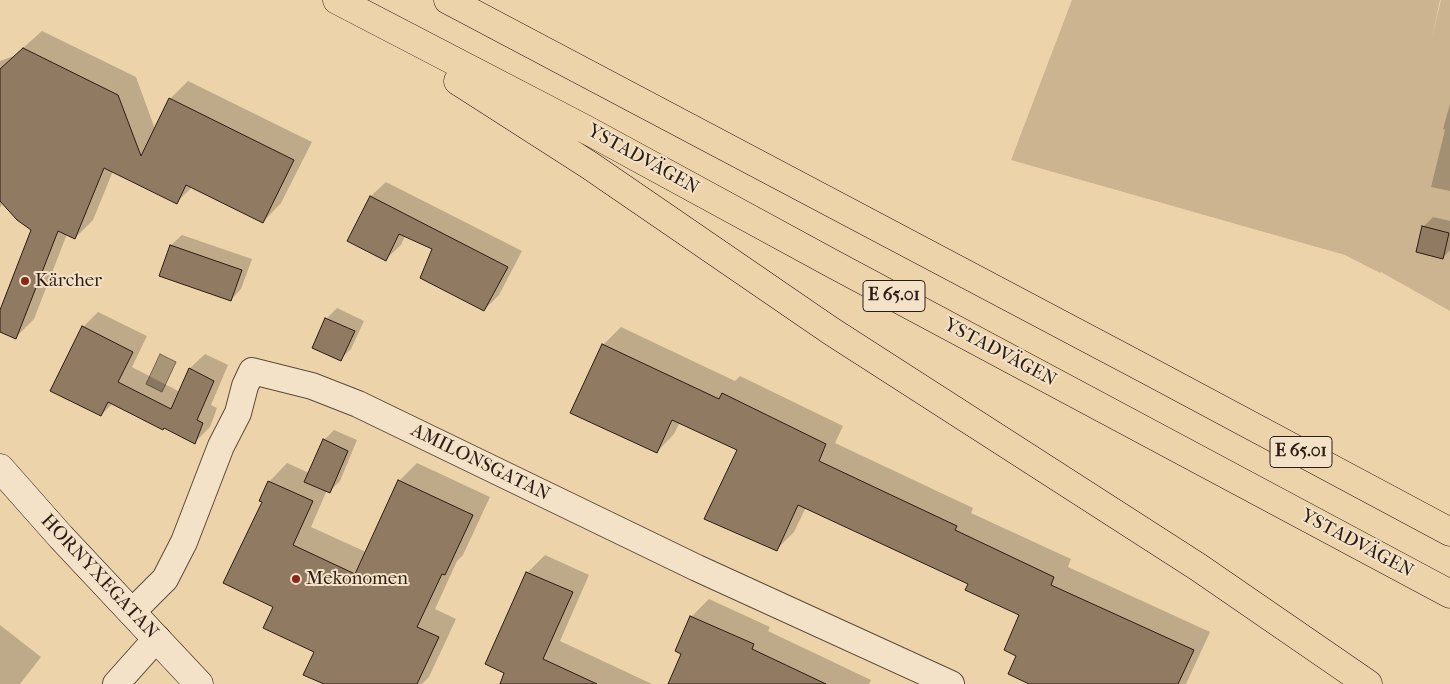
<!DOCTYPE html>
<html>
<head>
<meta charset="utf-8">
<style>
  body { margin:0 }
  canvas { display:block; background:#edd3aa }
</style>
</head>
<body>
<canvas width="1450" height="684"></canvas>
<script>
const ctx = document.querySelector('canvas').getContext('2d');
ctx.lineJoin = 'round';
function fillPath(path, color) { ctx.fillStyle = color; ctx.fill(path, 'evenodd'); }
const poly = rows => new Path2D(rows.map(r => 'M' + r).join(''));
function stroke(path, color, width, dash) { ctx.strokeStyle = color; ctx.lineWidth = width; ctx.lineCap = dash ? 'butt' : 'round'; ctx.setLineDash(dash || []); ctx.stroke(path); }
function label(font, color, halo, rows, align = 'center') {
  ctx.font = font + ' "IM FELL French Canon",serif'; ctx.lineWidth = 4; ctx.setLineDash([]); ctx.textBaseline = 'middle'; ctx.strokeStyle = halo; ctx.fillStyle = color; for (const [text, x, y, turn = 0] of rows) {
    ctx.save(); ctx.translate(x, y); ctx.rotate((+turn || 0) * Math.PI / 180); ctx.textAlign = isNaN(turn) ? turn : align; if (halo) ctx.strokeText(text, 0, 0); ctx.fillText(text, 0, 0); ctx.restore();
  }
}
fillPath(poly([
  [1072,0,1440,0,1432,38,1441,0,1450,0,1450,311,1381,272,1380,273,1345,255,1011,160]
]), '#ccb490');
const water = poly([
  [160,354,176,362,162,392,146,384,160,354]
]);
fillPath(water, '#ab9577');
stroke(water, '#78654f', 1);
fillPath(poly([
  [42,31,136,77,155,129,170,99,188,81,312,142,281,203,263,222,192,187,177,202,113,171,93,220,75,238,67,234,34,319,16,337,0,331,0,313,33,229,3,202,0,208,0,61,14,56],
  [1450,104,1450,191,1431,187,1445,130,1443,129],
  [386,182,522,251,499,295,484,310,434,249,405,236,401,245,386,259,371,196],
  [1433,217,1450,221,1450,250,1443,258,1423,227],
  [182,235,252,259,241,289,231,300,161,276,171,245],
  [337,308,364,321,351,349,341,359,314,347,326,319],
  [98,312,147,336,132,367,180,392,190,368,205,354,228,365,211,405,217,408,210,427,195,442,113,403,101,415,83,327],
  [621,327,735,381,740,376,843,426,835,443,973,508,971,513,1071,559,1068,567,1210,632,1186,684,1032,684,1018,655,1020,615,969,584,806,507,794,532,777,549,739,449,680,422,674,434,657,452,572,412,603,345],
  [334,430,357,440,340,481,330,491,327,490,311,527,366,552,399,481,417,463,490,497,463,555,457,561,435,609,456,619,429,677,422,684,327,684,316,651,275,606,263,501,269,482,287,463,309,473,324,440],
  [545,555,589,575,560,641,652,684,501,684,506,673,527,573],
  [709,599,770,627,768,631,871,680,869,684,670,684,683,654,691,617],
  [0,625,41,657,20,684,0,684]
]), '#0003');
const building = poly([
  [23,48,118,95,141,156,169,98,294,160,263,223,186,185,177,204,104,168,75,239,58,231,16,339,0,332,0,310,31,230,17,220,0,201,0,69,23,48],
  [370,196,508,267,484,311,420,278,432,249,399,234,386,261,347,241,370,196],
  [1422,226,1449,233,1443,259,1416,252,1422,226],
  [170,245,242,270,231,301,159,276,170,245],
  [325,318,355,331,341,361,312,348,325,318],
  [82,326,133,352,118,382,171,409,189,368,214,381,197,420,203,423,195,444,164,428,163,430,108,402,101,416,50,391,82,326],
  [602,344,719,399,722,393,826,444,819,461,957,526,955,530,1054,577,1051,585,1194,650,1178,684,1029,684,1008,674,1016,656,1004,650,1019,615,965,590,968,584,798,505,777,551,704,519,737,450,672,420,657,453,570,413,602,344],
  [323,439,348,451,330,493,304,482,323,439],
  [398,480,473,515,445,575,442,574,417,627,439,637,417,684,324,684,303,675,314,652,263,628,273,607,223,583,262,502,259,501,268,481,313,501,293,545,355,574,398,480],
  [526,572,573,592,543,659,597,684,500,684,504,673,485,664,526,572],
  [690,616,754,644,752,649,826,684,668,684,681,654,675,651,690,616]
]);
fillPath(building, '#907b62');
stroke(building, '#2c1c14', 1);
const street = poly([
  [132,612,165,579,184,542,221,446,238,413,245,386,252,371,312,386,358,404,697,568,951,684],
  [116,684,157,638]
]);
const secondary = poly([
  [0,468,61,537,199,684]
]);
const highway = poly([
  [337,0,585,129,833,264,1450,594],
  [448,0,1151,372,1450,532],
  [458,81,589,165,831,331,1198,567,1368,684]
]);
stroke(street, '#5c4a3a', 28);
stroke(secondary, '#2c1c14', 29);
stroke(highway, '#2c1c14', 29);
stroke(street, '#f3e2c8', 26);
stroke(secondary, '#f3e2c8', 28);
stroke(highway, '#edd3aa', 28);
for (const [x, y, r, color] of [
  [25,281,5,"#8f2418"],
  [296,579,5,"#8f2418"]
]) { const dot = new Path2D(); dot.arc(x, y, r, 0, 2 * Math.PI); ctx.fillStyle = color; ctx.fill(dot); stroke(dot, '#f3e2c8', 2); }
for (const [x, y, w] of [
  [894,296,62],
  [1301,452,62]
]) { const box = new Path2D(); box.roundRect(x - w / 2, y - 15.5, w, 31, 4); ctx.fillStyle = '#f3e2c8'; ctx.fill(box); stroke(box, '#2c1c14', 1); }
label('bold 18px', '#2c1c14', null, [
  ["E 65.01",894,296],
  ["E 65.01",1301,452]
]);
label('19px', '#2c1c14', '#f3e2c8', [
  ["YSTADVÄGEN",643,160,29],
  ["YSTADVÄGEN",1000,353,28],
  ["AMILONSGATAN",480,463,26],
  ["YSTADVÄGEN",1357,544,28],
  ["HORNYXEGATAN",99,577,47]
]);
label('19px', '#2c1c14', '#f3e2c8', [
  ["Kärcher",35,281],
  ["Mekonomen",306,579]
], 'left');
</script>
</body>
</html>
